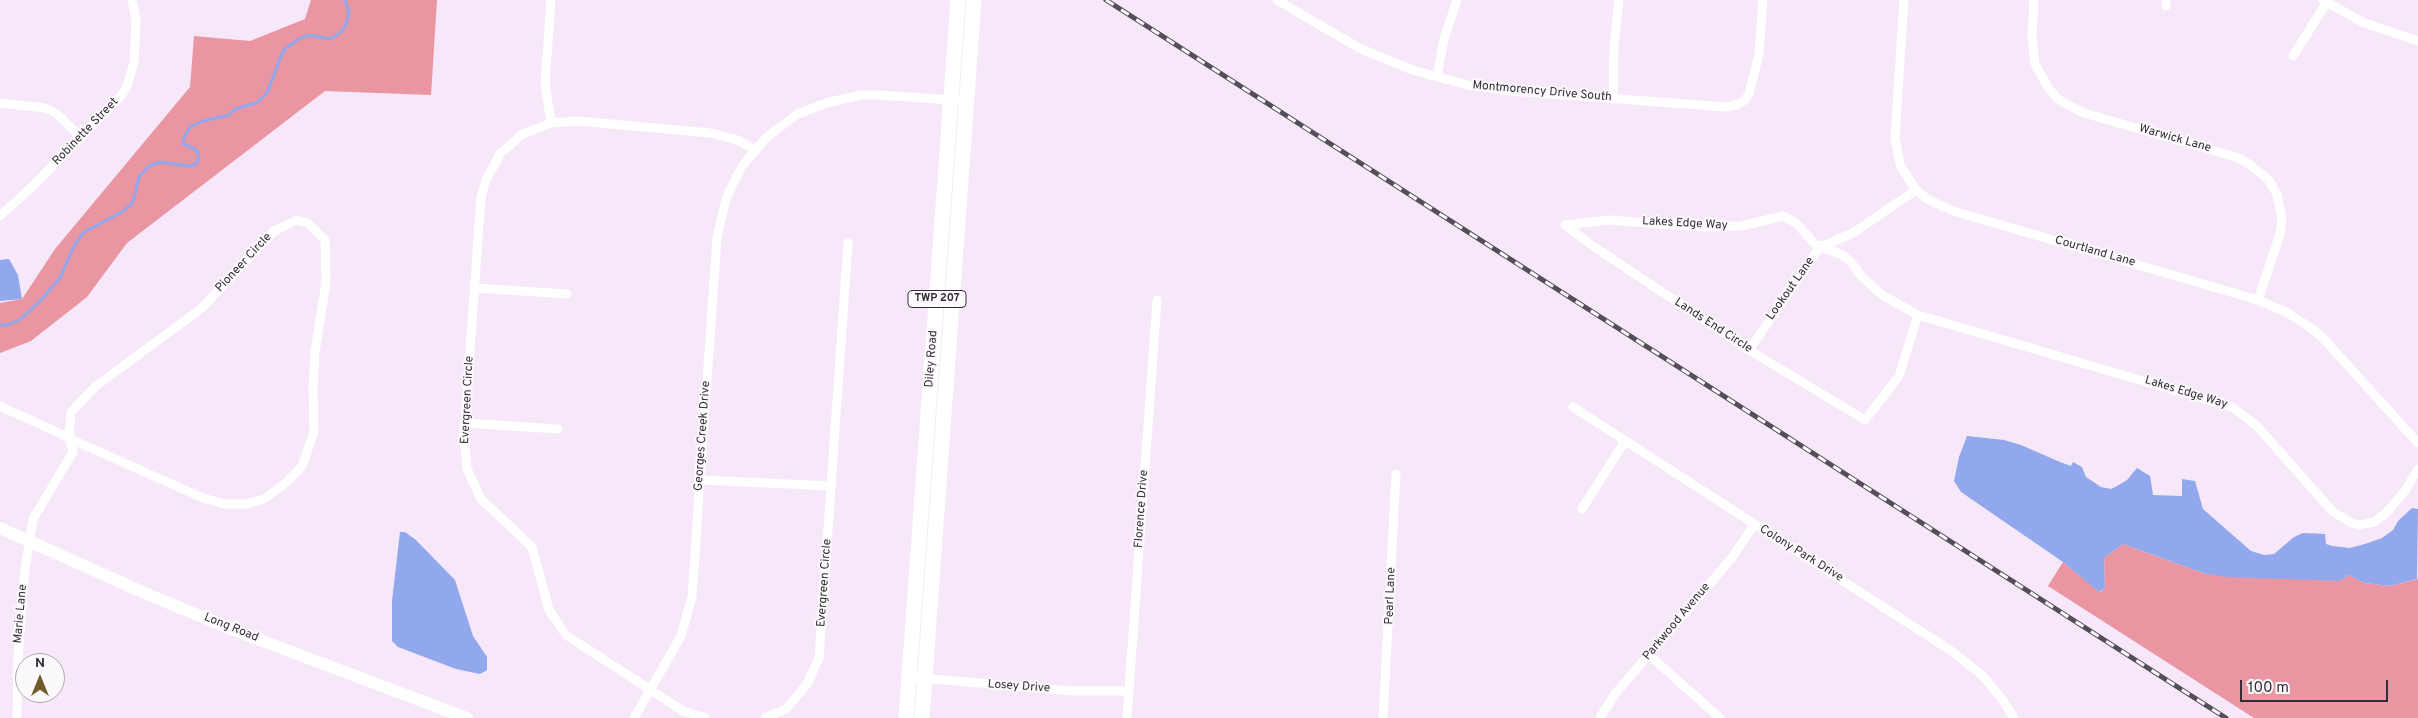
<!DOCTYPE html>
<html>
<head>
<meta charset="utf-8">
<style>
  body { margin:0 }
  #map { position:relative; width:2418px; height:718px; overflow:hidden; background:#f6e7f9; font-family:Overpass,sans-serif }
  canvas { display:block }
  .north { position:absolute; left:15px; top:653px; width:50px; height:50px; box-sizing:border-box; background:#fcf9fd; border:1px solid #aca8ad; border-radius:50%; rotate:0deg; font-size:14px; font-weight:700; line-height:20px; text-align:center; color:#332e35 }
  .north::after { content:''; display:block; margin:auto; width:18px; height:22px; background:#715b2b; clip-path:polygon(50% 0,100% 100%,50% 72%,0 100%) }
  .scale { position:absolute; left:2240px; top:680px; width:148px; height:22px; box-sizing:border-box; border:2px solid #332e35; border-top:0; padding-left:6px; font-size:15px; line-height:18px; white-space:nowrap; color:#332e35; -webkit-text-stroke:4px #fcf9fd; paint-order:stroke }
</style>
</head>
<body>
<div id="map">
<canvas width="2418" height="718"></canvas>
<div class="north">N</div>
<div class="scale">100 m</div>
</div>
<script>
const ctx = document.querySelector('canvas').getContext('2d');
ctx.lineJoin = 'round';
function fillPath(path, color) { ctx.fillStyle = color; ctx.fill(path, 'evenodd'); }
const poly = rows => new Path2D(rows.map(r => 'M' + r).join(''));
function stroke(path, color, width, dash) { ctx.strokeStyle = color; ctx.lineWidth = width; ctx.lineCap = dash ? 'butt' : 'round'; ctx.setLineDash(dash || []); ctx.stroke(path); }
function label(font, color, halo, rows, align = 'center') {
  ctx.font = font + ' Overpass,sans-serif'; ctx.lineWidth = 4; ctx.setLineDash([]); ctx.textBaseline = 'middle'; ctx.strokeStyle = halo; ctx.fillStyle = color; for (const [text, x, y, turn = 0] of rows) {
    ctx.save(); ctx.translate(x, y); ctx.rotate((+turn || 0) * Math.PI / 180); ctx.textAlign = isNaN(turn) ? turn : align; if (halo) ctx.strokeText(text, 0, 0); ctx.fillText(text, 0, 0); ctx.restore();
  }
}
fillPath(poly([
  [311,0,437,0,431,95,325,91,127,243,87,297,31,341,0,353,0,303,22,299,55,249,190,87,194,36,250,41,305,19],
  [2123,544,2206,574,2340,581,2349,575,2364,583,2390,586,2418,579,2418,718,2254,718,2048,586,2063,562,2100,592,2105,588,2104,558]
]), '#e995a2');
fillPath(poly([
  [9,259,18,275,22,299,0,301,0,260],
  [1967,436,2004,440,2021,445,2060,462,2071,466,2073,462,2082,467,2086,477,2101,487,2111,489,2117,486,2127,480,2137,468,2150,476,2153,495,2182,496,2182,479,2195,481,2203,509,2251,551,2264,555,2274,554,2294,537,2303,533,2325,534,2326,544,2332,546,2350,548,2365,544,2382,538,2393,530,2398,521,2412,508,2418,509,2417,579,2390,586,2364,583,2349,575,2340,581,2227,577,2206,574,2123,544,2104,558,2105,588,2099,592,2063,562,1961,492,1954,481,1959,457],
  [400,532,405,532,416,540,455,580,473,636,487,657,487,670,480,674,456,669,398,647,392,641,392,601]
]), '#92a8ed');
stroke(poly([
  [0,325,10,324,21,319,40,301,60,278,74,246,84,232,122,212,133,202,139,177,149,166,160,162,190,166,196,164,199,157,197,150,183,144,184,137,190,127,203,121,229,115,235,109,256,103,267,93,283,51,297,40,308,35,330,39,339,34,346,25,349,12,345,0]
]), '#92a8ed', 3);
stroke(poly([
  [1277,0,1359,48,1412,70,1468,85,1511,91,1727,107,1736,105,1745,100,1749,94,1759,54,1763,0],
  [1904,0,1895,138,1900,165,1916,190,1927,199,1953,211,2258,300,2286,312,2311,328,2322,337,2418,443],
  [2034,0,2032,36,2035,64,2049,89,2059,100,2084,113,2236,157,2249,164,2268,179,2277,194,2282,220,2280,234,2258,300],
  [2323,0,2362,22,2418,41],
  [2166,6,2166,0],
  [2293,56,2327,2],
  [1437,77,1444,39,1457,0],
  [1613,99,1614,45,1619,0],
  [0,103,45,108,56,113,81,138],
  [551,123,545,84,551,0],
  [0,216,36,183,121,96,127,86,134,63,136,20,132,0],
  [1565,225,1609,220,1700,227,1741,226,1783,216,1796,223,1815,244,1842,255,1850,261,1861,276,1882,295,1918,315,2232,407,2256,425,2333,512,2352,523,2359,525,2374,522,2386,513,2405,491,2418,469],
  [1565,225,1593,246,1749,350,1865,420,1899,376,1918,315],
  [475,288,567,294],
  [1749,350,1820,247,1853,233,1916,190],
  [0,406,59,433,75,441,203,498,225,504,247,504,264,499,287,482,302,466,314,432,313,389,315,352,326,283,325,240,308,223,297,220,274,231,202,308,96,386,71,412,69,438,73,452,33,519,25,570,18,657,17,718],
  [1573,407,1950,650,1983,676,2002,699,2014,718],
  [465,423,558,429],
  [700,480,832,486],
  [1582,509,1625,441],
  [1649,655,1720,718],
  [909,677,1072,691,1128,691],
  [634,718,681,636,692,597,717,237,726,199,734,182,743,165,767,137,796,115,826,103,861,95,880,95,966,101],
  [705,718,683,711,566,635,549,610,532,547,481,499,467,469,464,434,481,197,486,180,500,154,521,135,551,123,578,121,710,133,738,140,755,150],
  [765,718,786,709,807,684,819,658,848,243],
  [1127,718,1157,300],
  [1383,718,1396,474],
  [1600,718,1615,694,1731,559,1754,525]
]), '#fff', 9);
stroke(poly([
  [0,528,149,595,244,634,467,718]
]), '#fff', 12);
stroke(poly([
  [906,718,958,0],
  [922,718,974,0]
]), '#fff', 15);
const rail = poly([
  [1106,0,2226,718]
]);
stroke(rail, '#544e56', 5);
stroke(rail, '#fcf9fd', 3, [9]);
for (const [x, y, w] of [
  [937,299,58]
]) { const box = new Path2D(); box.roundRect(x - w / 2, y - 8.5, w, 17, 4); ctx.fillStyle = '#fcf9fd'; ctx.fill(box); stroke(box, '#332e35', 1); }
label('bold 11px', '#332e35', null, [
  ["TWP 207",937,299]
]);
label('12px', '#332e35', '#fcf9fd', [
  ["Montmorency Drive South",1542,92,5],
  ["Robinette Street",86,132,-46],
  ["Warwick Lane",2175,139,16],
  ["Lakes Edge Way",1685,224,3],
  ["Courtland Lane",2095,252,16],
  ["Pioneer Circle",244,263,-47],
  ["Lookout Lane",1791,289,-55],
  ["Lands End Circle",1713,326,33],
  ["Diley Road",932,359,-86],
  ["Lakes Edge Way",2186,393,17],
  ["Evergreen Circle",468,400,-87],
  ["Georges Creek Drive",703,436,-86],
  ["Florence Drive",1142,509,-86],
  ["Colony Park Drive",1801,554,32],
  ["Evergreen Circle",825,583,-86],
  ["Pearl Lane",1391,596,-88],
  ["Marie Lane",21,614,-85],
  ["Parkwood Avenue",1677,622,-50],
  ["Long Road",231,628,22],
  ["Losey Drive",1019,687,4]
]);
</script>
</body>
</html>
